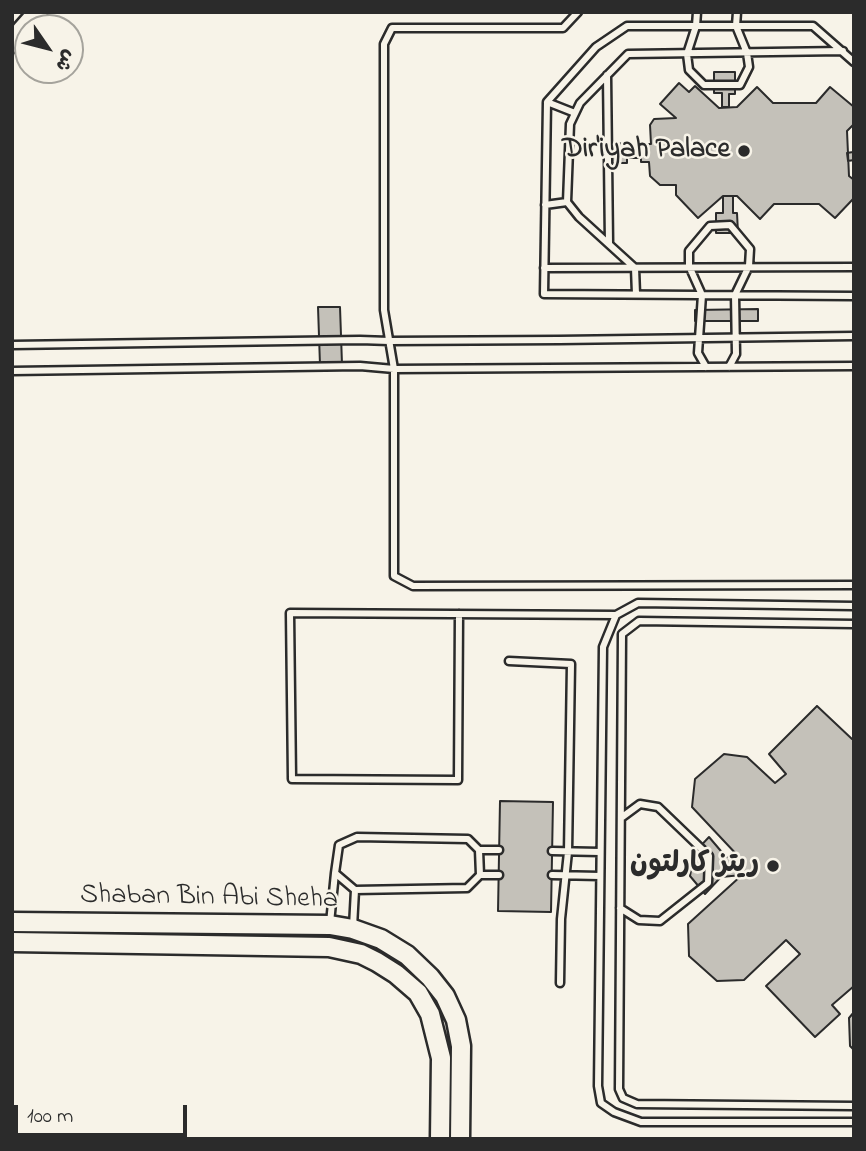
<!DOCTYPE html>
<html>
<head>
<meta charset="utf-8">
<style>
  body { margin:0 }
  #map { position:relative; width:866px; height:1151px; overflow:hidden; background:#f7f3e8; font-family:"Indie Flower","Playpen Sans Arabic",sans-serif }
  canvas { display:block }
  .frame { position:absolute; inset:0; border:14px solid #2b2b2b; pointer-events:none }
  .north { position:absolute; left:14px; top:14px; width:70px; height:70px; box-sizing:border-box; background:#f7f3e8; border:2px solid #a5a39c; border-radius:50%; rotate:125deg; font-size:19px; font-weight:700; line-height:28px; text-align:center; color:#2b2b2b }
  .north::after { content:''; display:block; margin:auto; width:24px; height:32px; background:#2b2b2b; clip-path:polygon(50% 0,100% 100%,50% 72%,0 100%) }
  .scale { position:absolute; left:14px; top:1105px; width:173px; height:32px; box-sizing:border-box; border:4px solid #2b2b2b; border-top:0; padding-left:9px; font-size:21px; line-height:24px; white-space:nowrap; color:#2b2b2b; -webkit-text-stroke:5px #f7f3e8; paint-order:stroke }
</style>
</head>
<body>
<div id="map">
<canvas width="866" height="1151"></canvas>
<div class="frame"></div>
<div class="north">ش</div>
<div class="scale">100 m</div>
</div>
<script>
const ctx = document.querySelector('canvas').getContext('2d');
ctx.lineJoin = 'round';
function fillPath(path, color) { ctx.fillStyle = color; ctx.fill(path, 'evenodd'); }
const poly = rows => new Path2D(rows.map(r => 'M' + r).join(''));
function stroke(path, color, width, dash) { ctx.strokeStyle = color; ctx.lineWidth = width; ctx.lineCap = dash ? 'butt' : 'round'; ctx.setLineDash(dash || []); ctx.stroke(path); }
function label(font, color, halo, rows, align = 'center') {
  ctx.font = font + ' "Indie Flower","Playpen Sans Arabic",sans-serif'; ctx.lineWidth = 5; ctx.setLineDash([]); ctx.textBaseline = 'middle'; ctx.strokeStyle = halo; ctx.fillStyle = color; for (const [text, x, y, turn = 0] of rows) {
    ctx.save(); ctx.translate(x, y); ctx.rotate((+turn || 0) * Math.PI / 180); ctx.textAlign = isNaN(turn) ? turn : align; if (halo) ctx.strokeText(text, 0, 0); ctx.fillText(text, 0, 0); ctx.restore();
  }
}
const building = poly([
  [714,72,735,72,735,94,729,94,729,107,722,107,722,93,714,93,714,72],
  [679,83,689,92,695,86,719,108,737,107,757,87,773,103,816,103,830,87,854,107,854,124,847,131,849,176,854,180,854,198,835,218,819,204,774,204,760,219,737,196,723,196,698,218,676,195,676,185,660,185,650,176,649,162,641,162,641,144,651,144,650,125,654,119,676,118,660,104,679,83],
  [631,143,631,150,641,150,641,158,627,158,627,163,610,163,609,144,631,143],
  [853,147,854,147,854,164,854,160,848,161,847,153,853,152,853,147],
  [723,196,733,196,733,213,737,213,738,233,716,233,716,213,723,213,723,196],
  [318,307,340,307,342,364,320,365,318,307],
  [758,309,758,321,695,321,695,310,758,309],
  [817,706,852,739,854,738,854,986,832,1005,840,1014,815,1037,766,986,800,954,786,940,744,980,717,981,689,956,688,924,742,875,721,877,705,894,690,876,694,853,709,837,726,857,739,857,692,807,695,779,724,754,747,757,775,783,786,774,769,754,817,706],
  [500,801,553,802,551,912,498,911,500,801],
  [854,1012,854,1050,850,1046,849,1018,854,1012]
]);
fillPath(building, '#c4c1b9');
stroke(building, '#2b2b2b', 2);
const lane = poly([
  [578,12,563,28,392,28,384,44,384,310,394,369,394,576,413,586,854,585],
  [697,12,696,26,687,54,689,70,704,85,740,85,749,67,747,53,736,26,737,12],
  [854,62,813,26,627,26,596,47,547,102,544,294,854,296],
  [607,75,609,244],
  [547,102,575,113],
  [545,205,567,202],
  [544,268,854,267],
  [636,294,635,268,579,217,567,202,570,124,580,103,628,54,843,51],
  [12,345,360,340,389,341,559,340,854,336],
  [706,367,698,353,702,295,689,266,689,251,710,226,730,225,750,249,749,266,735,295,736,354,729,367],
  [12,371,360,366,394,369,854,366],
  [854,606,638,603,616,615,603,647,598,1086,601,1103,614,1112,641,1122,854,1122],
  [459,614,458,780,292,779,290,613,616,615],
  [854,624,639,621,622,634,619,1089,623,1098,637,1104,854,1106],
  [509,661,571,664,568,852,561,919,560,983],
  [357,837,468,839,479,850,480,875,467,888,355,890,335,873,339,845,357,837],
  [479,850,499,850],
  [552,851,600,852],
  [480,875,499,875],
  [552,875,600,876],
  [620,908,639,920,660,921,708,883,709,856,658,807,640,804,621,818],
  [330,923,335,873],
  [353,927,355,890]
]);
const secondary = poly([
  [12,43,22,30,38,12],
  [12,922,330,925,353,929,381,939,407,955,430,977,445,996,456,1020,461,1046,460,1139],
  [12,942,329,947,361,954,377,962,396,974,418,993,430,1014,441,1058,440,1139]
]);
stroke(lane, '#2b2b2b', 11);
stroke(secondary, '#2b2b2b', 23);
stroke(lane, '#f7f3e8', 6);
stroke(secondary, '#f7f3e8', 18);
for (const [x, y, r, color] of [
  [744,151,7,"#2b2b2b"],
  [773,866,7,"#2b2b2b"]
]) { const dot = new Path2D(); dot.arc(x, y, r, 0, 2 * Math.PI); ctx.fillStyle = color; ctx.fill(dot); stroke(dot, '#f7f3e8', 2.5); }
label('bold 28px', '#2b2b2b', '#f7f3e8', [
  ["Dir'iyah Palace",730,151],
  ["ريتز كارلتون",759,866]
], 'right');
label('28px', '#2b2b2b', '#f7f3e8', [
  ["Shaban Bin Abi Sheha",209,899,1]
]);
</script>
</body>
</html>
